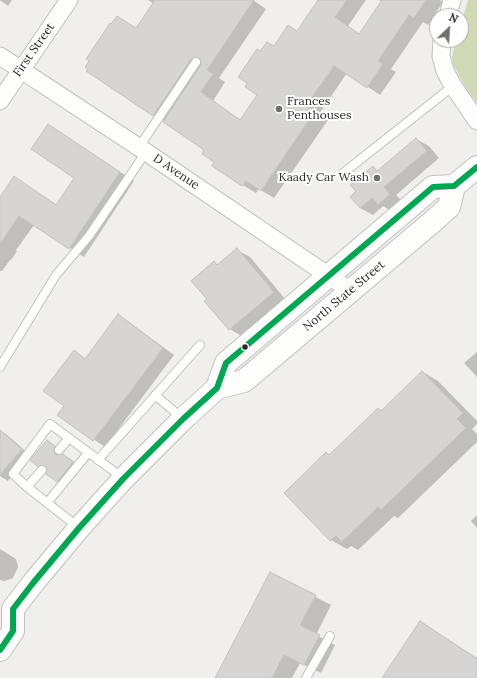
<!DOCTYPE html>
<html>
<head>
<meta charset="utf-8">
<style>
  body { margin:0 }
  #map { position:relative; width:477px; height:678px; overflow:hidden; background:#f1efec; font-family:Lora,serif }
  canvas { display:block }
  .north { position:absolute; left:429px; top:8px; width:40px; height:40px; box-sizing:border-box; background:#fff; border:1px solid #aaaaa9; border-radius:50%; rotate:25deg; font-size:11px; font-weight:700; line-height:16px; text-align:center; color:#2b2a27 }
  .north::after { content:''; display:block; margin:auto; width:14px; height:18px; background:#706f6c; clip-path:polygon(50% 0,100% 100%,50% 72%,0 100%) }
</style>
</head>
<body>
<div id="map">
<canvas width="477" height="678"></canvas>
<div class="north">N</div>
</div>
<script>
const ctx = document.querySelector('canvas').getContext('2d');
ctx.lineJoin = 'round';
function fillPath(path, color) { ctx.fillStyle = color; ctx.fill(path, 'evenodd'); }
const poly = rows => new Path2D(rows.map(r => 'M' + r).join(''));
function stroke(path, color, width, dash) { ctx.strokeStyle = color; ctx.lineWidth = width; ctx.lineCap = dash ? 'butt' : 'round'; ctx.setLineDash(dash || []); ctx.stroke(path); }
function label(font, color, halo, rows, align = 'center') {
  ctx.font = font + ' Lora,serif'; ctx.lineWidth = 4; ctx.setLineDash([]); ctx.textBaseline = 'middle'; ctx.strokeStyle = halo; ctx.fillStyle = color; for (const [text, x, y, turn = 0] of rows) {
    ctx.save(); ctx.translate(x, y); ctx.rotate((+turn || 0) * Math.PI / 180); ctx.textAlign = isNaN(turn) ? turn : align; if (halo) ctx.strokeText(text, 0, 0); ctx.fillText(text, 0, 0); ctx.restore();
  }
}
fillPath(poly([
  [468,0,477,0,477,103,465,87,453,64,452,57,456,40,461,40,461,24]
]), '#cfd9b4');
fillPath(poly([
  [0,0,12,0,8,6],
  [148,0,253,0,266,9,219,78,225,82,213,101,241,120,259,95,260,52,274,47,298,32,319,0,366,0,348,26,360,34,382,2,379,0,440,0,443,2,428,25,423,22,391,69,396,72,380,95,347,73,319,114,328,120,274,198,259,189,256,193,243,185,214,165,216,162,205,150,164,121,88,71,137,29,154,4],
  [48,125,134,181,84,257,34,225,16,250,17,251,11,260,10,260,2,271,0,271,0,199,14,178,57,205,76,178],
  [416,139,429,146,439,158,396,195,402,201,391,211,383,206,373,215,360,208,357,191,373,167,378,171],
  [237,250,250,257,286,300,243,337,230,329,206,301,208,300,214,263,219,265],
  [118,316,130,323,174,355,105,447,58,415,65,406,74,351,86,359],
  [477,352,477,377,464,363],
  [423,372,438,381,477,421,477,424,472,429,477,434,477,442,398,518,394,516,358,550,351,546,347,549,331,540,326,453,330,455,382,412],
  [0,431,6,434,30,455,8,481,0,476],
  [47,441,56,446,63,452,62,454,72,460,81,468,66,487,47,473,48,471,38,466],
  [477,515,477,528,471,521],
  [0,549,16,559,18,567,13,578,5,581,0,580],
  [270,573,331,605,316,635,335,645,321,673,300,663,292,678,216,678],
  [421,622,477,658,477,678,383,678]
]), '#0003');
const building = poly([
  [155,0,254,0,207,70,213,74,201,92,240,120,257,95,245,87,247,83,238,77,257,49,260,51,267,42,274,46,288,25,297,31,318,0,347,0,335,17,359,34,382,0,426,0,414,18,409,15,378,61,383,64,367,88,334,66,306,106,315,111,261,191,246,181,242,186,212,166,214,162,202,154,204,150,163,122,201,65,201,62,199,58,196,57,191,59,153,116,86,71,88,69,85,67,89,61,86,59,110,23,111,24,117,16,136,28,155,0],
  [48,124,120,172,69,249,19,216,0,244,0,197,14,176,56,205,74,178,31,149,48,124],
  [416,138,427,151,384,187,390,194,378,205,372,198,360,208,350,197,356,191,350,185,373,166,377,171,416,138],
  [237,248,274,292,229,330,204,301,207,299,191,281,214,261,217,265,237,248],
  [118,314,163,348,93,441,57,415,64,406,43,391,74,350,85,359,118,314],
  [422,371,463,413,457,419,466,428,381,510,378,507,342,542,336,536,330,541,284,493,326,452,329,455,378,408,381,411,422,371],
  [0,430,22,449,0,475,0,430],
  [47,440,55,446,54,449,55,454,58,455,63,454,73,462,57,482,46,474,47,469,45,466,41,465,38,467,30,460,47,440],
  [270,572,316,595,300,625,320,635,304,665,284,655,272,678,215,678,270,572],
  [420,621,477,659,477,678,382,678,420,621]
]);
fillPath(building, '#d7d5d4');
stroke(building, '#c4c2c1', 1);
const service = poly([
  [139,147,196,62],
  [342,174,453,86],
  [0,367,56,275,89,236,146,152],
  [155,395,182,418],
  [59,450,69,438],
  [98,460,200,345],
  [27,487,42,470],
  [47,503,88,453],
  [78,527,27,487,13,474,50,424,123,478],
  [306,678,330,636]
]);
const minor = poly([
  [448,16,452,0],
  [442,40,441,56,445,71,453,86,477,121],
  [0,56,146,152,351,291],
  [0,101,69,0]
]);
const primary = poly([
  [217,388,244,381,431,223,449,207,454,186,477,167],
  [0,650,13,631,13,609,33,583,79,528,123,479,183,419,217,388,226,363,433,187,454,186]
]);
stroke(service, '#c2c0be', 10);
stroke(minor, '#c2c0be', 19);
stroke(primary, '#c2c0be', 24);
stroke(service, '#fdfdfc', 8);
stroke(minor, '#fdfdfc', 17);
stroke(primary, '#fdfdfc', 22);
stroke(poly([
  [0,650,13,631,13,609,33,583,79,528,123,479,183,419,217,388,226,363,433,187,454,186,477,167]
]), '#00a651', 6);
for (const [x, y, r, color] of [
  [279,109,4,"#706f6c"],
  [377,178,4,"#706f6c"],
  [245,347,3.5,"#2b2a27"]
]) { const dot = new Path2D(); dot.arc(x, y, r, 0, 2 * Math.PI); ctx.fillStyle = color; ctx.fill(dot); stroke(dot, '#fff', 1.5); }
label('12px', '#2b2a27', '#fff', [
  ["First Street",34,50,-55],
  ["D Avenue",176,172,34],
  ["North State Street",344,296,-40]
]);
label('12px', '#2b2a27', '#fff', [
  ["Frances",287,102],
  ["Penthouses",287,116],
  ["Kaady Car Wash",369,178,"right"]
], 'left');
</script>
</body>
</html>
